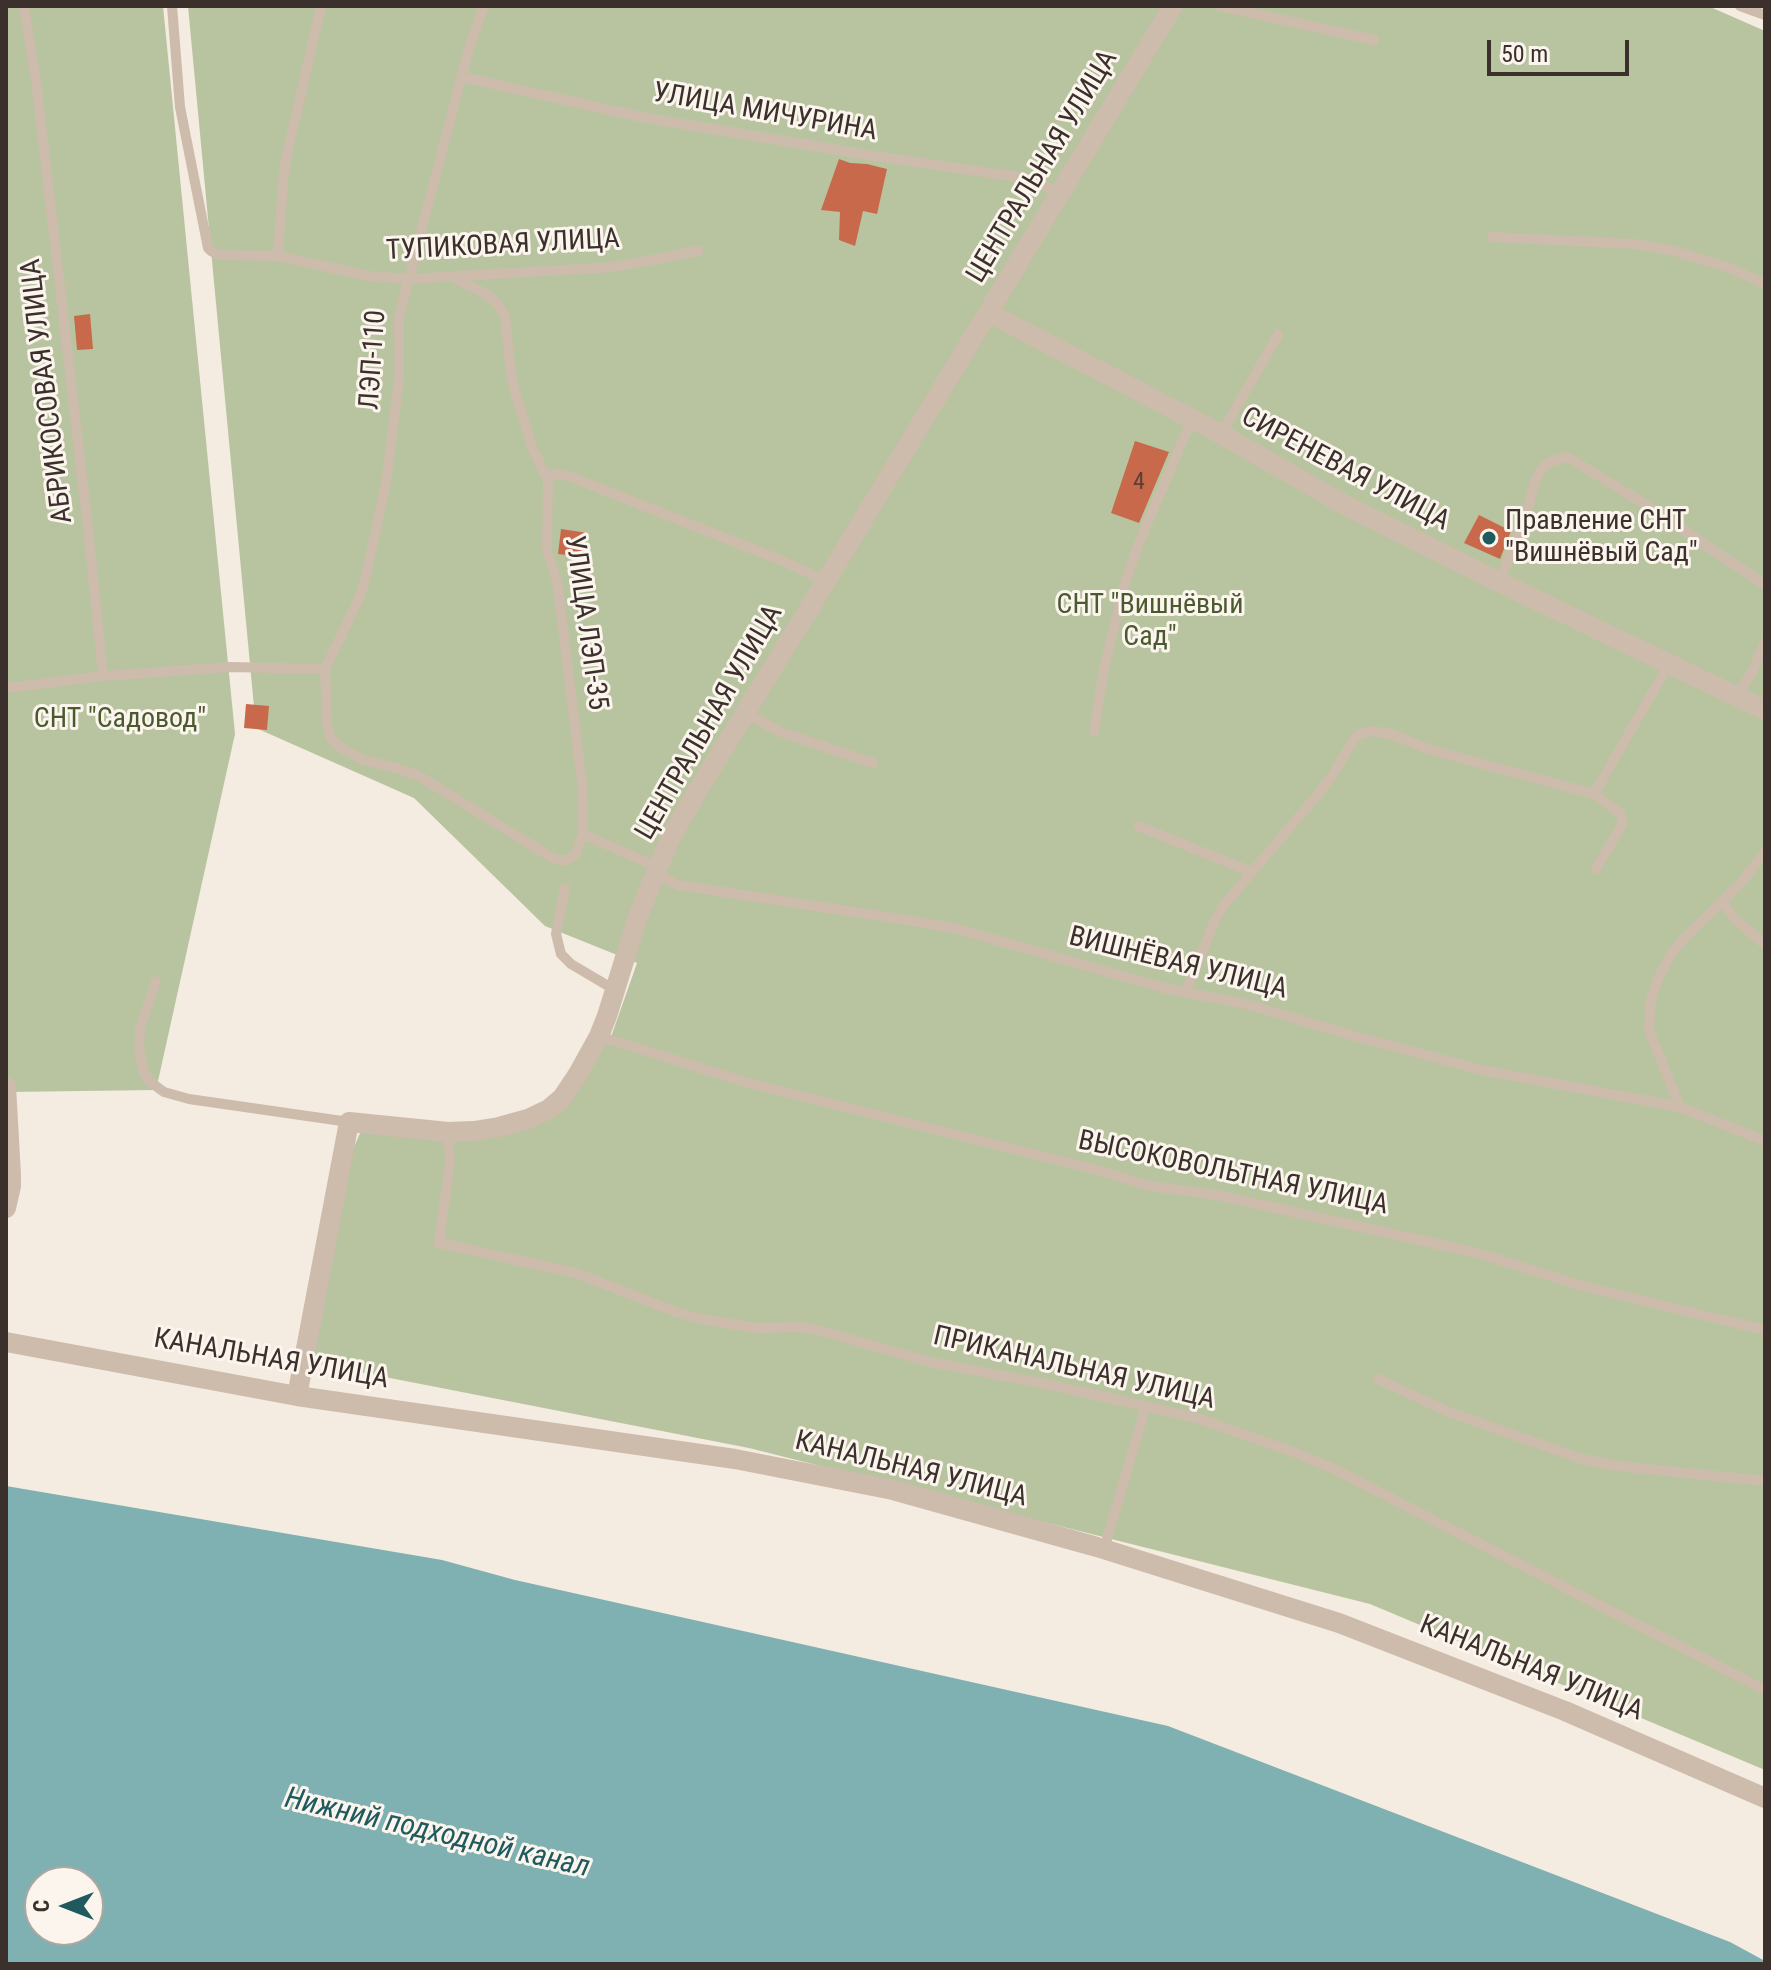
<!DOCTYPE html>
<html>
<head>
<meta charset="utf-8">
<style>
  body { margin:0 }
  #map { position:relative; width:1771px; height:1970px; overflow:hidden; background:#f4ebe1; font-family:"Roboto Condensed",sans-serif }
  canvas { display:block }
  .frame { position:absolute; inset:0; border:8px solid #3b302b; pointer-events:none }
  .north { position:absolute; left:24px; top:1866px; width:80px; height:80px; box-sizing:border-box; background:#fbf5ee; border:2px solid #aea6a0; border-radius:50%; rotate:270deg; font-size:22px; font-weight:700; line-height:32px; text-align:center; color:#3b302b }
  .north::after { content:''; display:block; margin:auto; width:28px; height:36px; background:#1f5a5e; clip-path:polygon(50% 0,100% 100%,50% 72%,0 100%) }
  .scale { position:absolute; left:1487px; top:40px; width:142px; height:36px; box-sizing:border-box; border:4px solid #3b302b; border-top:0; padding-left:10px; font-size:24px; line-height:28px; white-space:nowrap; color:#3b302b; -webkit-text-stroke:6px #fbf5ee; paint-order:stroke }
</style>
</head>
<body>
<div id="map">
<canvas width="1771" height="1970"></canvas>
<div class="frame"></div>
<div class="north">С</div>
<div class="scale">50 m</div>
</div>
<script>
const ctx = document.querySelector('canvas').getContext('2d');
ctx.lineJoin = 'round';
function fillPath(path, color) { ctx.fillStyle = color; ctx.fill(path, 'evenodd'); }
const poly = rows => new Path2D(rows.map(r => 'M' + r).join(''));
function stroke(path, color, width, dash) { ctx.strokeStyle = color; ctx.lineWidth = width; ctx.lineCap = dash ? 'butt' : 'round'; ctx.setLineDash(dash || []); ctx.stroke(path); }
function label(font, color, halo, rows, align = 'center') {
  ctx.font = font + ' "Roboto Condensed",sans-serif'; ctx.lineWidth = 6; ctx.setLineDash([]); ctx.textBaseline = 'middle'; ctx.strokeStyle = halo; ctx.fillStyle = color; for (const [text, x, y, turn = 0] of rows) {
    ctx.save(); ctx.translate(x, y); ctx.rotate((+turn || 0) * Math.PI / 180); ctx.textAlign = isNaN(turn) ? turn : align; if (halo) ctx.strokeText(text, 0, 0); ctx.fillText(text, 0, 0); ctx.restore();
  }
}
fillPath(poly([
  [6,6,163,6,235,734,156,1090,6,1092],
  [188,6,1708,6,1765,31,1765,1770,1370,1604,749,1448,313,1363,344,1169,366,1120,485,1129,556,1111,611,1037,637,963,545,926,414,798,256,728]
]), '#b8c4a0');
fillPath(poly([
  [6,1486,442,1560,515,1580,1168,1726,1730,1942,1765,1961,1765,1964,6,1964],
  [40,1882,88,1882,88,1930,40,1930]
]), '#7fb0b2');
fillPath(poly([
  [839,159,850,163,867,164,887,169,877,214,863,211,855,246,839,240,840,212,821,210],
  [90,314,93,349,77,350,74,316],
  [1135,441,1169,452,1139,523,1111,513],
  [1479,515,1511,531,1500,559,1464,543],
  [561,529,588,533,585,557,558,554],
  [246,704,269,706,267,730,244,728]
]), '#c8694b');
stroke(poly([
  [24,6,36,80,89,537,103,676],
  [172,6,180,107,208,248,211,251,219,255,278,256],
  [321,6,286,159,283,181,278,256,369,276,408,279,614,267,698,251],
  [1220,6,1374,40],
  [1740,6,1765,15],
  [462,77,646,118,874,156,1025,178,1038,182,1059,194],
  [1492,237,1635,244,1674,251,1730,268,1765,284],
  [1221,434,1278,335],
  [547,475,561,474,571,477,783,561,826,581],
  [1499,582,1525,519,1535,481,1540,471,1549,462,1566,457,1574,461,1645,504,1765,585],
  [325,669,360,596,366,576,386,483,399,379,399,316,469,48,484,6],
  [6,688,103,676,230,667,325,669,327,723,330,737,340,747,363,760,396,768,419,776,551,857,559,860,566,860,575,855,583,834,582,783,557,581,547,551,548,480,532,447,515,391,511,374,505,316,498,305,488,295,452,277],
  [1737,696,1751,674,1765,642],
  [745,713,781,732,873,763],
  [1094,731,1104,669,1125,583,1138,545,1192,419],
  [1594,794,1669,664],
  [1138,826,1252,872],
  [583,834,648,863,665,878,678,885,913,921,958,929,1168,989,1246,1004,1358,1037,1482,1070,1680,1107,1765,1141],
  [565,888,556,934,561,954,571,964,615,990],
  [1723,903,1735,919,1765,945],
  [156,981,140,1028,139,1047,143,1070,149,1081,164,1092,189,1099,349,1122],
  [1185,993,1216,918,1223,906,1319,793,1332,776,1354,739,1362,733,1372,731,1391,734,1431,750,1594,794,1620,813,1623,823,1596,869],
  [599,1036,745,1082,1094,1169,1150,1186,1217,1195,1478,1253,1582,1286,1765,1330],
  [1680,1107,1649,1030,1651,999,1658,979,1670,956,1683,939,1740,884,1765,852],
  [448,1132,450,1161,439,1243,576,1273,679,1313,702,1319,757,1328,800,1327,818,1330,930,1362,1051,1385,1197,1418,1299,1454,1334,1469,1765,1690],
  [1378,1379,1449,1412,1582,1459,1617,1466,1765,1481],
  [1104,1549,1146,1406]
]), '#cdbbac', 10);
stroke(poly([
  [989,313,1221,434,1343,504,1499,582,1765,710],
  [6,1086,11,1175,11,1186,6,1208],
  [6,1342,297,1396,735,1459,893,1490,1097,1547,1339,1623,1565,1711,1765,1798],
  [297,1396,349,1122,448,1132,474,1131,499,1127,528,1119,549,1109,562,1098,578,1074,599,1036,607,1016,637,919,657,870,670,839,698,790,826,581,1173,6]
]), '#cdbbac', 20);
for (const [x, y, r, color] of [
  [1489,538,8,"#1f5a5e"]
]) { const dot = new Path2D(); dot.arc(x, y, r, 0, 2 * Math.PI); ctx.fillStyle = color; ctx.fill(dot); stroke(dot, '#fbf5ee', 3); }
label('24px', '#5e3e33', null, [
  ["4",1139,483]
]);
label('28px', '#3b302b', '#fbf5ee', [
  ["УЛИЦА МИЧУРИНА",765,113,10],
  ["ЦЕНТРАЛЬНАЯ УЛИЦА",1043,167,-59],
  ["ТУПИКОВАЯ УЛИЦА",503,246,-3],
  ["ЛЭП-110",374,360,-86],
  ["АБРИКОСОВАЯ УЛИЦА",48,391,-97],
  ["СИРЕНЕВАЯ УЛИЦА",1345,470,28],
  ["УЛИЦА ЛЭП-35",585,623,82],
  ["ЦЕНТРАЛЬНАЯ УЛИЦА",710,723,-60],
  ["ВИШНЁВАЯ УЛИЦА",1178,964,14],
  ["ВЫСОКОВОЛЬТНАЯ УЛИЦА",1233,1174,12],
  ["КАНАЛЬНАЯ УЛИЦА",271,1360,10],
  ["ПРИКАНАЛЬНАЯ УЛИЦА",1074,1369,13],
  ["КАНАЛЬНАЯ УЛИЦА",911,1470,14],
  ["КАНАЛЬНАЯ УЛИЦА",1531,1669,22]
]);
label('28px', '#3b302b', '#fbf5ee', [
  ["Правление СНТ",1505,522],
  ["\"Вишнёвый Сад\"",1505,554]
], 'left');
label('28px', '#4a5a2e', '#fbf5ee', [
  ["СНТ \"Вишнёвый",1150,606],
  ["Сад\"",1150,638],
  ["СНТ \"Садовод\"",120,720]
]);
label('italic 30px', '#1f5a5e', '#fbf5ee', [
  ["Нижний подходной канал",437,1834,13]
]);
</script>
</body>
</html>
